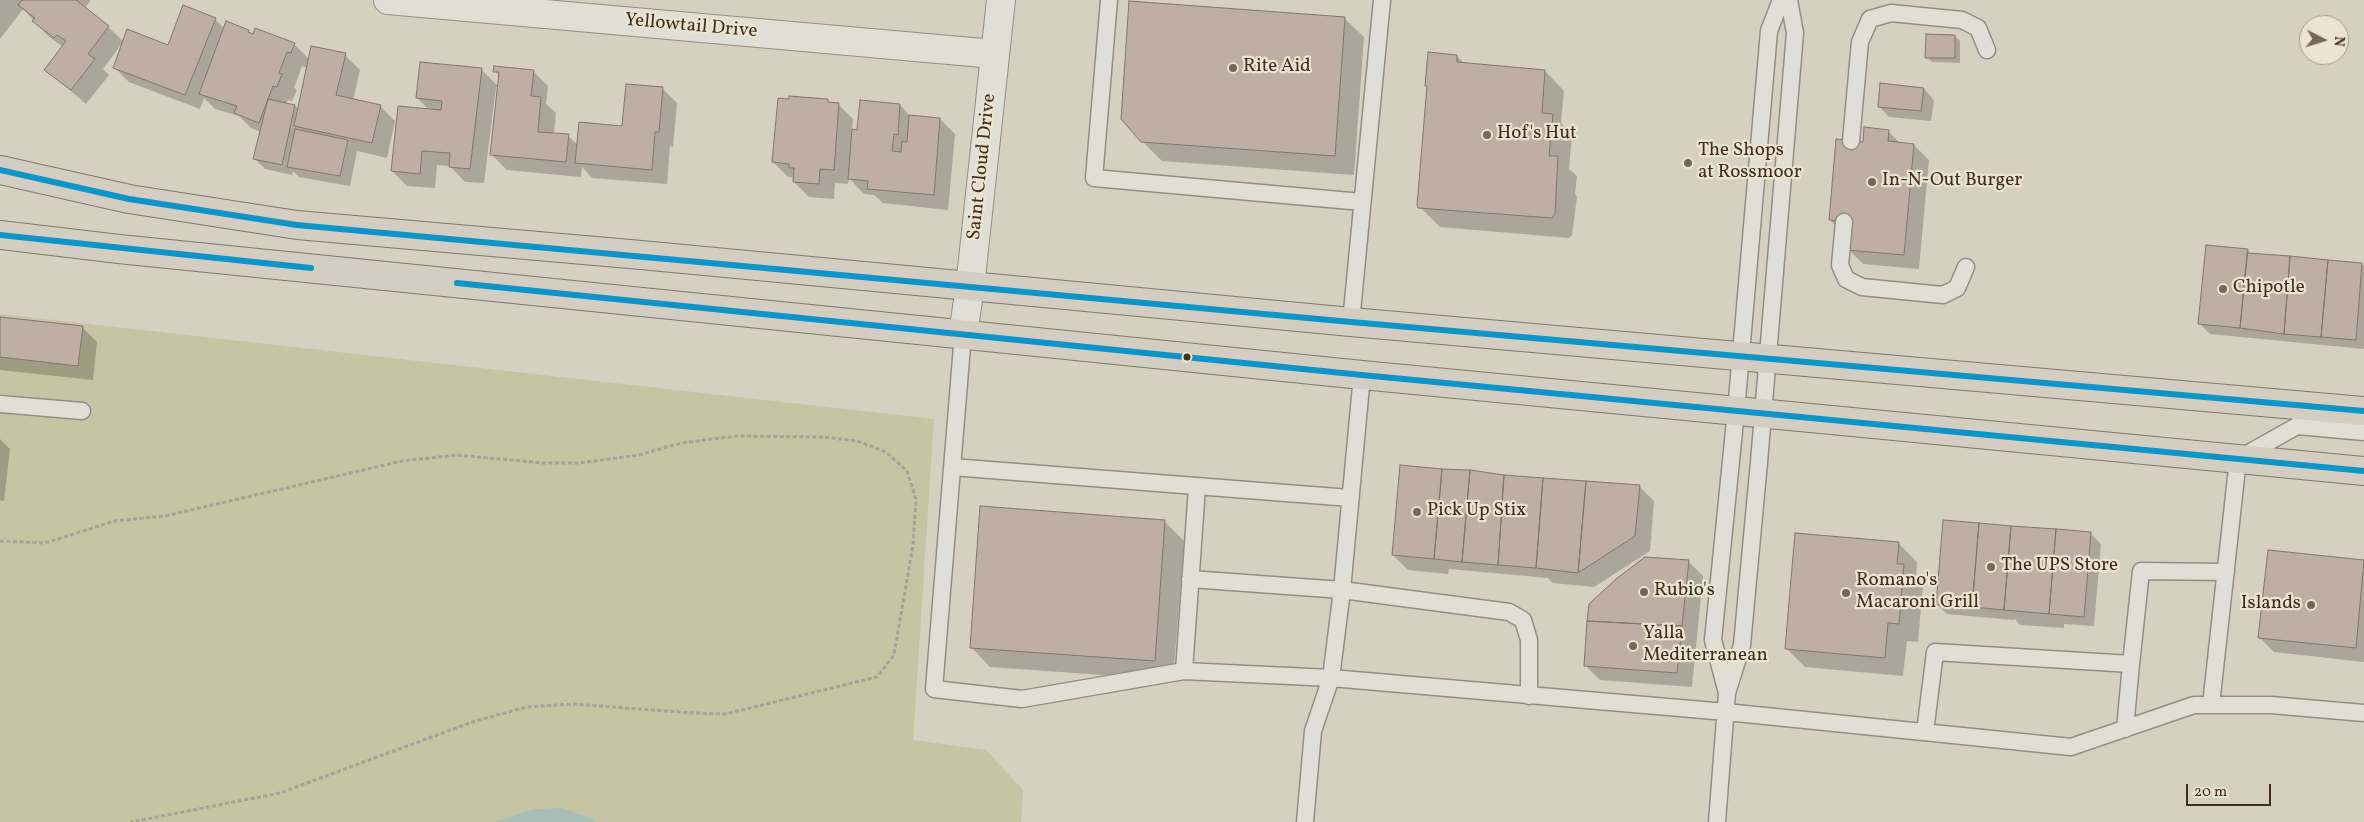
<!DOCTYPE html>
<html>
<head>
<meta charset="utf-8">
<style>
  body { margin:0 }
  #map { position:relative; width:2364px; height:822px; overflow:hidden; background:#d6d0c0; font-family:Vollkorn,serif }
  canvas { display:block }
  .north { position:absolute; left:2299px; top:15px; width:50px; height:50px; box-sizing:border-box; background:#eae4d1; border:1px solid #a79b89; border-radius:50%; rotate:95deg; font-size:14px; font-weight:700; line-height:20px; text-align:center; color:#432d1d }
  .north::after { content:''; display:block; margin:auto; width:18px; height:22px; background:#766656; clip-path:polygon(50% 0,100% 100%,50% 72%,0 100%) }
  .scale { position:absolute; left:2186px; top:784px; width:85px; height:22px; box-sizing:border-box; border:2px solid #432d1d; border-top:0; padding-left:6px; font-size:15px; line-height:18px; white-space:nowrap; color:#432d1d; -webkit-text-stroke:4px #eae4d1; paint-order:stroke }
</style>
</head>
<body>
<div id="map">
<canvas width="2364" height="822"></canvas>
<div class="north">N</div>
<div class="scale">20 m</div>
</div>
<script>
const ctx = document.querySelector('canvas').getContext('2d');
ctx.lineJoin = 'round';
function fillPath(path, color) { ctx.fillStyle = color; ctx.fill(path, 'evenodd'); }
const poly = rows => new Path2D(rows.map(r => 'M' + r).join(''));
function stroke(path, color, width, dash) { ctx.strokeStyle = color; ctx.lineWidth = width; ctx.lineCap = dash ? 'butt' : 'round'; ctx.setLineDash(dash || []); ctx.stroke(path); }
function label(font, color, halo, rows, align = 'center') {
  ctx.font = font + ' Vollkorn,serif'; ctx.lineWidth = 4.5; ctx.setLineDash([]); ctx.textBaseline = 'middle'; ctx.strokeStyle = halo; ctx.fillStyle = color; for (const [text, x, y, turn = 0] of rows) {
    ctx.save(); ctx.translate(x, y); ctx.rotate((+turn || 0) * Math.PI / 180); ctx.textAlign = isNaN(turn) ? turn : align; if (halo) ctx.strokeText(text, 0, 0); ctx.fillText(text, 0, 0); ctx.restore();
  }
}
fillPath(poly([
  [0,314,934,419,913,740,986,750,1023,790,1021,822,0,822]
]), '#c6c4a2');
fillPath(poly([
  [562,808,588,817,596,822,494,822,535,809]
]), '#a8bfb8');
fillPath(poly([
  [0,0,91,0,85,8,108,27,124,42,168,46,215,19,225,29,248,31,253,35,294,44,310,60,345,55,360,70,353,100,380,106,395,121,387,158,357,151,350,186,299,177,293,171,292,175,265,169,255,159,261,132,251,128,239,116,215,109,204,98,200,109,129,82,114,67,123,42,103,69,109,75,86,104,46,70,63,47,48,36,23,9,0,39],
  [302,66,308,68,299,110,295,106,286,104,288,100,292,101,297,90,294,88],
  [1344,18,1364,37,1354,175,1162,161,1142,141],
  [1955,36,1960,41,1960,63,1932,62,1927,57],
  [1457,56,1465,64,1545,71,1564,91,1561,123,1572,134,1569,169,1577,176,1575,194,1577,197,1572,235,1569,238,1440,227,1421,208,1428,88,1426,85],
  [481,69,498,86,499,76,495,71,533,71,548,86,546,104,556,113,554,134,568,136,578,145,623,127,662,88,677,103,673,147,670,146,667,184,592,178,582,167,581,177,507,170,492,155,498,87,496,87,484,183,465,182,450,166,437,165,435,188,407,186,392,171,430,111,417,98],
  [1924,89,1934,100,1931,121,1889,117,1879,106],
  [828,100,831,104,838,104,853,119,852,131,858,131,900,105,911,117,940,119,955,134,948,210,883,203,874,195,864,194,849,178,848,184,835,183,834,199,809,197,794,182,795,178,788,177,773,162],
  [1888,131,1901,144,1914,145,1929,160,1919,269,1863,264,1848,249,1845,235,1830,220],
  [2247,250,2252,255,2362,264,2364,266,2364,349,2210,334,2200,324],
  [0,318,82,327,97,342,93,380,0,370],
  [0,439,10,449,4,501,0,500],
  [1470,471,1543,480,1639,486,1654,501,1650,551,1594,587,1553,583,1548,578,1449,569,1448,574,1408,570,1393,555],
  [1164,521,1184,541,1173,680,990,667,971,647],
  [2090,533,2101,544,2094,626,2064,624,2064,628,2020,625,2014,618,2014,620,1947,614,1937,604],
  [1898,543,1917,562,1916,578,1923,585,1918,642,1907,641,1903,676,1805,667,1786,648],
  [2269,551,2364,561,2364,662,2274,652,2259,637],
  [1688,561,1703,576,1692,687,1600,680,1585,665]
]), '#0003');
const building = poly([
  [22,0,76,0,109,26,88,54,95,59,71,90,44,70,66,41,57,35,54,38,32,21,35,18,18,5,22,0],
  [1129,1,1345,17,1335,156,1141,142,1121,119,1129,1],
  [183,5,216,18,185,95,113,68,127,29,168,45,183,5],
  [226,21,249,30,248,32,253,34,255,28,295,43,291,53,287,52,279,73,282,74,277,87,273,86,259,123,234,113,237,106,199,94,226,21],
  [1926,34,1955,35,1955,58,1925,58,1926,34],
  [311,46,346,53,336,95,381,105,372,143,294,126,311,46],
  [1428,52,1457,55,1457,62,1545,70,1542,113,1553,114,1549,156,1558,156,1555,214,1552,218,1418,208,1417,205,1427,86,1425,86,1428,52],
  [420,62,482,68,470,169,449,167,450,153,422,151,420,174,391,171,398,106,441,110,442,101,416,98,420,62],
  [494,66,534,70,531,96,541,97,538,132,569,134,566,162,490,155,499,72,493,72,494,66],
  [1880,83,1924,88,1921,111,1878,107,1880,83],
  [626,84,663,87,659,132,655,132,652,170,575,163,579,122,622,126,626,84],
  [789,96,828,99,828,102,839,103,834,170,820,169,819,184,793,182,794,168,789,168,789,164,772,162,778,98,789,99,789,96],
  [268,99,295,105,282,165,253,159,268,99],
  [860,100,900,104,898,135,894,134,892,151,901,152,902,141,907,142,909,115,940,118,934,195,867,189,868,181,848,179,852,129,857,130,860,100],
  [1864,127,1889,130,1888,141,1914,144,1904,255,1847,250,1849,222,1829,220,1836,139,1863,142,1864,127],
  [295,129,348,140,340,176,287,167,295,129],
  [2206,245,2248,249,2240,328,2198,324,2206,245],
  [2247,253,2290,256,2284,334,2240,328,2247,253],
  [2290,256,2328,260,2321,337,2284,334,2290,256],
  [2328,260,2362,263,2356,340,2321,337,2328,260],
  [0,317,83,326,78,366,0,357,0,317],
  [1400,465,1442,469,1434,559,1392,555,1400,465],
  [1442,469,1470,470,1462,562,1434,559,1442,469],
  [1470,470,1504,475,1498,565,1462,562,1470,470],
  [1504,475,1543,478,1536,568,1498,565,1504,475],
  [1543,478,1586,481,1578,573,1536,568,1543,478],
  [1586,481,1640,485,1635,536,1578,573,1586,481],
  [980,506,1165,520,1155,661,970,648,980,506],
  [1943,520,1979,523,1972,607,1936,605,1943,520],
  [1979,523,2011,526,2004,610,1972,607,1979,523],
  [2011,526,2056,529,2049,614,2004,610,2011,526],
  [2056,529,2091,532,2084,617,2049,614,2056,529],
  [1795,533,1899,542,1897,564,1904,564,1899,624,1888,623,1885,658,1785,649,1795,533],
  [2268,550,2364,560,2356,648,2258,638,2268,550],
  [1645,557,1689,560,1682,626,1587,621,1589,604,1616,579,1645,557],
  [1587,621,1682,626,1677,673,1584,666,1587,621]
]);
fillPath(building, '#beaea3');
stroke(building, '#7f776d', 1);
const service = poly([
  [1109,0,1094,178,1362,202],
  [1851,141,1860,42,1870,19,1891,13,1962,20,1978,28,1987,50],
  [1844,222,1840,265,1846,279,1862,287,1943,295,1957,288,1966,267],
  [1351,322,1382,0],
  [963,334,934,689,1022,699,1184,671,1331,678,1726,712,2071,747,2194,705,2271,705,2364,713],
  [0,404,82,411],
  [952,467,1350,498],
  [1190,579,1342,590,1509,612,1523,620,1529,640,1529,696],
  [1184,671,1197,487],
  [1727,693,1713,640,1736,411,1769,31,1781,0],
  [2211,705,2238,459,2297,426,2364,432],
  [2125,729,2131,664],
  [1925,732,1935,652,2131,664,2141,571,2226,572],
  [1305,822,1313,731,1331,678,1342,590,1362,375],
  [1717,822,1727,693,1742,645,1759,462,1795,33,1789,0]
]);
const tertiary = poly([
  [388,0,994,54],
  [963,334,970,287,1001,0]
]);
const primary = poly([
  [0,170,129,199,297,225,641,255,1351,322,2364,411],
  [0,235,119,249,1362,375,2364,471]
]);
stroke(service, '#948d82', 19);
stroke(tertiary, '#948d82', 30);
stroke(primary, '#7f776d', 30);
stroke(poly([
  [0,541,45,543,115,521,165,516,402,461,457,455,543,463,580,463,639,455,681,443,737,436,823,437,857,441,886,452,907,471,916,500,913,545,894,655,877,677,725,714,693,713,573,704,527,707,475,721,280,793,131,822]
]), '#a6a19a', 3, [4, 2.5]);
stroke(service, '#e0ded5', 16);
stroke(tertiary, '#e0ded5', 28);
stroke(primary, '#d4cdc1', 28);
stroke(poly([
  [0,170,129,199,297,225,1351,322,2364,411],
  [0,235,311,268],
  [457,283,1362,375,2364,471]
]), '#0d95c7', 6);
for (const [x, y, r, color] of [
  [1233,68,5,"#766656"],
  [1487,135,5,"#766656"],
  [1688,163,5,"#766656"],
  [1872,182,5,"#766656"],
  [2223,289,5,"#766656"],
  [1187,357,4.5,"#432d1d"],
  [1417,512,5,"#766656"],
  [1991,567,5,"#766656"],
  [1644,592,5,"#766656"],
  [1846,593,5,"#766656"],
  [2311,605,5,"#766656"],
  [1633,646,5,"#766656"]
]) { const dot = new Path2D(); dot.arc(x, y, r, 0, 2 * Math.PI); ctx.fillStyle = color; ctx.fill(dot); stroke(dot, '#eae4d1', 2); }
label('19px', '#432d1d', '#eae4d1', [
  ["Yellowtail Drive",691,27,5],
  ["Saint Cloud Drive",983,167,-84]
]);
label('19px', '#432d1d', '#eae4d1', [
  ["Rite Aid",1243,68],
  ["Hof's Hut",1497,135],
  ["The Shops",1698,152],
  ["at Rossmoor",1698,174],
  ["In-N-Out Burger",1882,182],
  ["Chipotle",2233,289],
  ["Pick Up Stix",1427,512],
  ["The UPS Store",2001,567],
  ["Romano's",1856,582],
  ["Macaroni Grill",1856,604],
  ["Rubio's",1654,592],
  ["Islands",2301,605,"right"],
  ["Yalla",1643,635],
  ["Mediterranean",1643,657]
], 'left');
</script>
</body>
</html>
